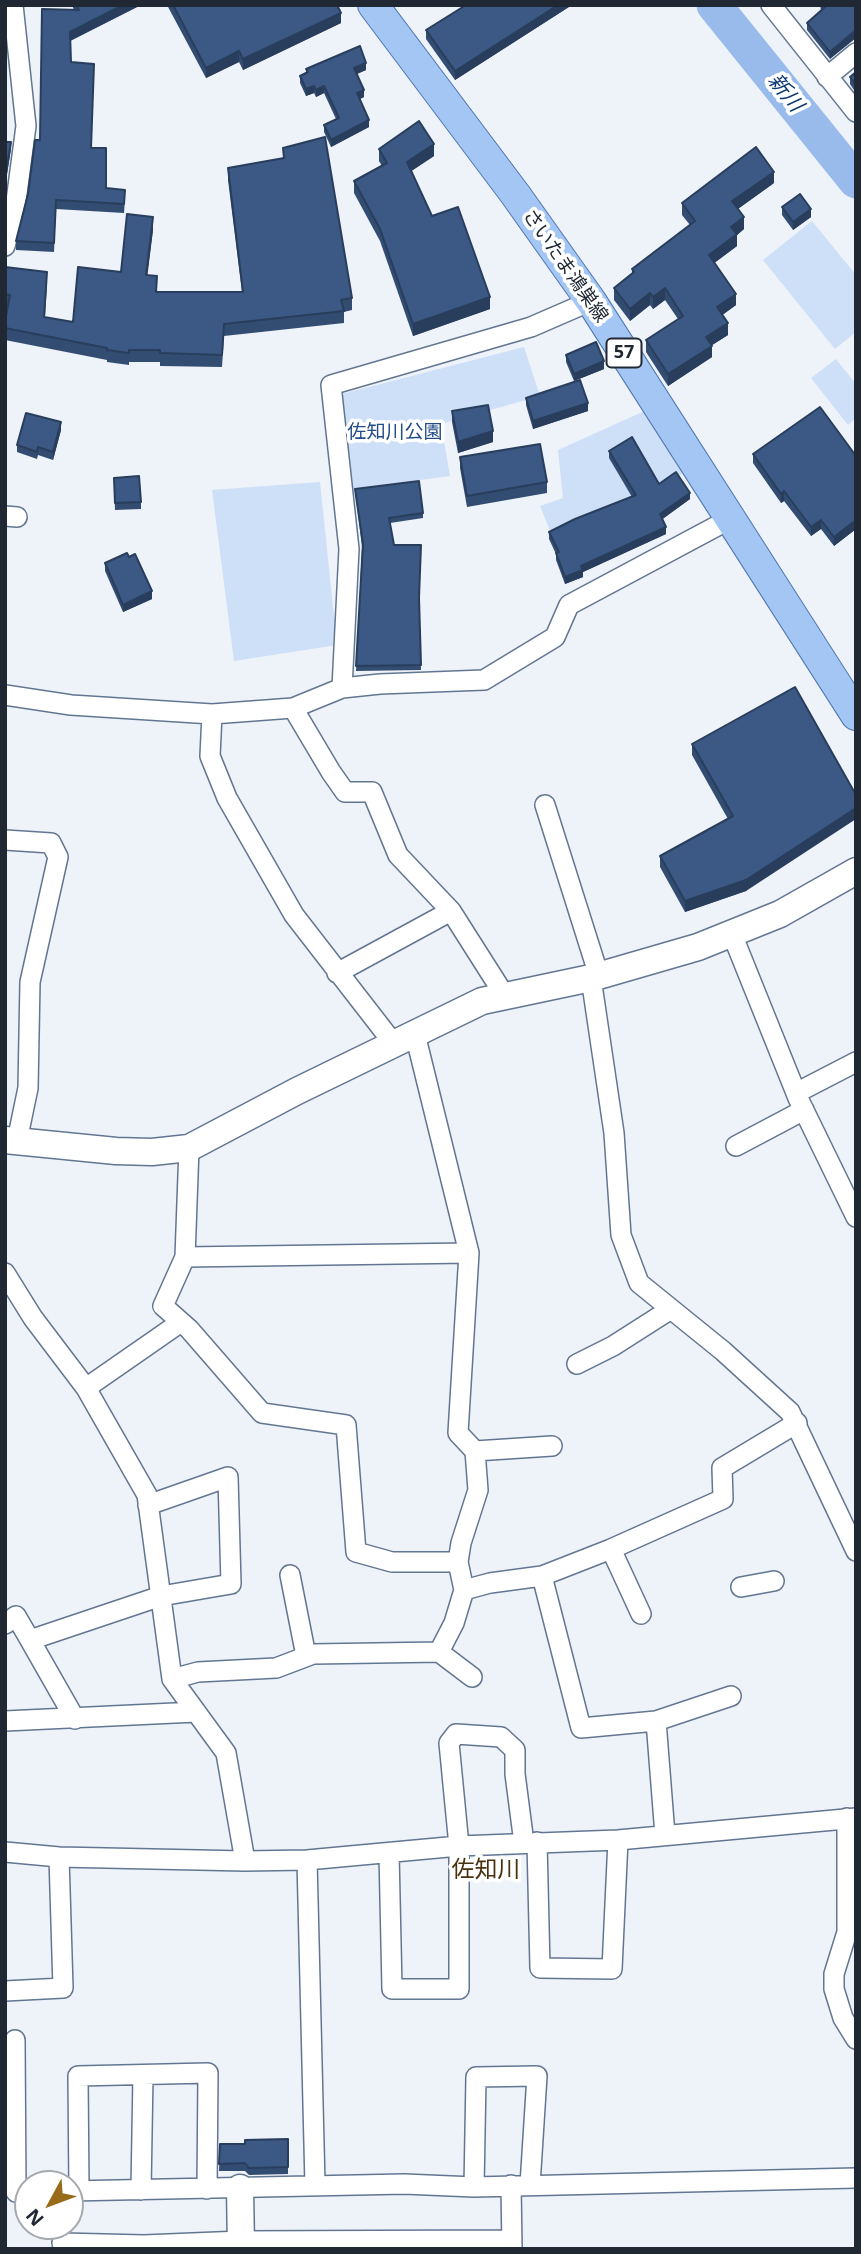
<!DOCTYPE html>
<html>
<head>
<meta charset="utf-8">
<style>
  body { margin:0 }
  #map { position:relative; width:861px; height:2254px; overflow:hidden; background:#eef2f9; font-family:"Open Sans",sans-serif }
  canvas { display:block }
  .frame { position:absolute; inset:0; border:7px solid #202834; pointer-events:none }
  .north { position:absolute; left:14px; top:2170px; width:70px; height:70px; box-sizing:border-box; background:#fff; border:2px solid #a6a9ae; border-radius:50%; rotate:229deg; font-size:19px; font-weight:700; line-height:28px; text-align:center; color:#202834 }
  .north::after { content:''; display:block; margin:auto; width:24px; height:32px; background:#976b19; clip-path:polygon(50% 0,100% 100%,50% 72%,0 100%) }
</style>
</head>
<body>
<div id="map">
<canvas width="861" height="2254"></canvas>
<div class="frame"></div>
<div class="north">N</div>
</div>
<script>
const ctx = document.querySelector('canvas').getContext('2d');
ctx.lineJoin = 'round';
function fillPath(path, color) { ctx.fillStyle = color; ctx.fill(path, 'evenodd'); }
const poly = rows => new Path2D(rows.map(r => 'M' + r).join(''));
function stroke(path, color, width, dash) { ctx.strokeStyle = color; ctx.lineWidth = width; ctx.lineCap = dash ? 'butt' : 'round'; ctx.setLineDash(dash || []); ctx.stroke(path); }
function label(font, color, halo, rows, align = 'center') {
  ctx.font = font + ' "Open Sans","Noto Sans JP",sans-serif'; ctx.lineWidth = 7; ctx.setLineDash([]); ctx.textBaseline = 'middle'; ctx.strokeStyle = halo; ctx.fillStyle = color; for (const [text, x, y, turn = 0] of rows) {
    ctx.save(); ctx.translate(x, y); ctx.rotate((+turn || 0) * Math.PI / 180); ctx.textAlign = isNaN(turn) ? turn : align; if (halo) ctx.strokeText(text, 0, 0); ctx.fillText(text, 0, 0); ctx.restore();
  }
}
fillPath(poly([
  [812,221,856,275,856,332,835,349,763,260],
  [524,347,540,396,441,424,450,476,353,489,342,394],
  [836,359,856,384,856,418,848,425,811,378],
  [649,409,689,471,551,533,540,506,563,498,558,450],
  [320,482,337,645,234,661,212,490]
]), '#cedff8');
stroke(poly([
  [714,5,856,181]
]), '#99bbec', 35);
const street = poly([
  [771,5,856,112],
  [827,77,856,53],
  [5,246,16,201,26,126,13,5],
  [5,516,17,517],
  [342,688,349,549,331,385,531,327,591,301],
  [5,695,71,705,212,714,293,708,342,688,380,684,484,680,555,637,569,605,730,519],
  [293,708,331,772,345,792,372,792,398,855,451,911,505,996],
  [212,714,210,756,227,798,294,915,394,1044],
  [545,805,599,976],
  [5,840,51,843,58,857,30,982,28,1088,17,1141],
  [732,934,798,1098,856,1217],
  [337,973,451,911],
  [591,978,614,1133,621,1235,639,1283,723,1351,790,1412,856,1551],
  [415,1034,469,1253,458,1433,475,1451,478,1490,461,1543,458,1562,464,1590,454,1623,439,1652],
  [796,1093,856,1062],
  [736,1146,804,1110],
  [189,1148,185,1257,163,1306,189,1329,262,1413,346,1425,356,1552,392,1562,458,1562],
  [185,1257,469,1253],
  [5,1273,33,1318,86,1388,147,1495,172,1679,226,1753,245,1861],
  [577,1364,613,1346,671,1309],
  [86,1388,181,1322],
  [475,1451,552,1446],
  [611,1549,641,1614],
  [290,1575,306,1656],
  [542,1576,581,1728,656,1721,731,1696],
  [741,1587,774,1581],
  [464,1590,490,1583,542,1576,611,1549,723,1499,722,1468,797,1423],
  [5,1624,16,1616,30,1640],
  [172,1679,198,1672,276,1668,313,1654,439,1652,472,1677],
  [75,1719,30,1640,161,1596,231,1584,228,1477,148,1505],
  [5,1721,196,1712],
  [656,1721,665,1835],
  [847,1818,847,1932,834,1974,834,1989,843,2018,856,2039],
  [537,1842,540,1968,612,1969,618,1840],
  [5,1852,59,1857,245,1861,307,1860,459,1846,618,1840,856,1818],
  [389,1853,392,1989,459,1989,459,1846,449,1743,456,1734,501,1737,515,1750,515,1774,524,1843],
  [307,1860,315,2185],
  [5,1991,63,1988,59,1857],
  [15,2040,16,2192],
  [511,2185,512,2249],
  [474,2187,476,2077,537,2076,530,2185],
  [141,2190,143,2075],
  [70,2191,404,2184,474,2187,856,2178],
  [79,2191,78,2076,208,2073,207,2189],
  [62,2243,144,2245,241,2241,512,2240]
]);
const secondary = poly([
  [5,1140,116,1151,152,1152,189,1148,297,1091,482,1001,591,978,698,947,780,914,856,871],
  [240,2188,241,2249]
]);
const primary = poly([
  [373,5,515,194,591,301,856,715]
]);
stroke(street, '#637691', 22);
stroke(secondary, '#637691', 29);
stroke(primary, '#4f76ae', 32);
stroke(street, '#fff', 19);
stroke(secondary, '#fff', 26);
stroke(primary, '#a4c6f5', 30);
fillPath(poly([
  [72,5,141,5,70,41,71,62,92,148,106,188,125,199,124,213,56,209,54,252,16,250,16,241,40,140,74,10],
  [167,5,337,5,341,23,243,70,239,62,206,78],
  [466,5,572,5,455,80,426,39,426,30],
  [820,5,856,5,830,59,807,30,807,23,821,10],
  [306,69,366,70,357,74,364,97,360,99,369,127,331,147,324,132,324,125,336,119,324,93,316,97,314,93,306,96,300,83,300,76,306,72],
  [856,72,856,93,850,84,850,77],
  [283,148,352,298,352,310,344,312,344,323,224,336,222,367,160,366,160,362,129,362,129,365,107,362,107,360,5,340,5,321,8,307,5,307,5,267,47,284,45,317,73,322,121,272,153,230,147,275,157,292,242,292,228,180,228,168,283,159],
  [379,149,434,156,411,171,432,216,490,309,413,336,380,241,354,193,354,181,382,166,379,161],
  [774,183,738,209,744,229,737,235,737,246,714,263,736,305,722,315,728,335,712,345,712,357,668,386,646,352,646,340,678,319,665,300,653,309,650,305,630,321,614,300,614,288,632,273,632,269,690,225,682,215,682,203],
  [782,207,811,217,793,230,782,215],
  [566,355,604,369,574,381,566,362],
  [526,398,588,411,533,429,526,405],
  [452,411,493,442,458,453,452,422],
  [61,430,53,460,38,455,37,459,17,452,17,445],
  [609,451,659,484,690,499,662,519,666,534,583,572,583,577,565,584,556,560,556,554,549,539,549,532,632,497,609,458],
  [753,454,856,456,856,529,834,546,821,529,811,536,784,501,781,503,753,463],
  [460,457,547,482,547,493,467,507,460,468],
  [114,478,141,502,141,509,115,510],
  [355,489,423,513,423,518,390,523,394,545,419,601,421,670,356,671,362,547],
  [105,563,152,599,123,612,105,571],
  [692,744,856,795,746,891,685,912,660,867,660,856,728,819,692,755],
  [288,2139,288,2174,249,2175,245,2171,219,2171,220,2144,245,2144]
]), '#334d72');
fillPath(poly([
  [123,5,141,5,70,41,70,32],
  [558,5,572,5,455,80,455,71],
  [341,13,341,23,243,70,243,59],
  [856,30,856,38,830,59,830,52],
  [239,51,239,62,206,78,206,68],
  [366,63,366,70,354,75,354,68],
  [314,86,314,93,306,96,306,89],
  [324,86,324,93,316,97,316,90],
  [364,90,364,97,357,100,357,93],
  [369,120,369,127,331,147,331,140],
  [11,142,11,149,5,187,5,180],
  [434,144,434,156,407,174,407,162],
  [774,172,774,183,732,213,732,201],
  [811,209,811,217,793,230,793,222],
  [153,217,153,230,146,287,146,275],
  [744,217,744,229,737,235,737,246,709,267,709,255,731,227],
  [665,288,665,300,653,309,653,297],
  [650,293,650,305,630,321,630,309],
  [736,294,736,305,717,319,717,307],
  [490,297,490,309,413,336,413,324],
  [728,323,728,335,706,349,706,337],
  [712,346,712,357,668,386,668,374],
  [604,361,604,369,574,381,574,374],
  [588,403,588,411,533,429,533,421],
  [61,422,61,430,53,460,53,452],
  [493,431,493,442,458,453,458,442],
  [784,491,784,501,781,503,781,494],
  [690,493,690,499,660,521,660,514],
  [821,520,821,529,811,536,811,527],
  [856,520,856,529,834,546,834,537],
  [666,527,666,534,583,572,583,577,565,584,565,577,581,566],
  [152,591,152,599,123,612,123,605],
  [856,808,856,819,746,891,685,912,685,901]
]), '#293e5c');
const building = poly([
  [76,5,123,5,70,32,71,62,94,64,91,148,106,148,106,188,125,190,124,204,56,200,54,243,16,241,28,194,35,140,40,140,42,9,79,10,76,5],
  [173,5,337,5,341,13,243,59,239,51,206,68,173,5],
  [466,5,558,5,455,71,426,30,466,5],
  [823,5,856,5,856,30,830,52,807,23,825,7,823,5],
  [360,46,366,63,354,68,364,90,357,93,369,120,331,140,324,125,339,118,324,86,316,90,314,86,306,89,300,76,308,72,306,69,360,46],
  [856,72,856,85,850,77,856,72],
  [419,121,434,144,407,162,432,216,458,207,490,297,413,324,380,229,354,181,387,163,379,149,419,121],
  [325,137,352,298,341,300,344,311,224,324,222,355,160,353,160,350,129,350,129,353,107,350,107,348,5,328,5,321,10,295,5,294,5,267,47,272,44,317,73,322,78,267,121,272,127,214,153,217,146,275,157,276,156,292,243,292,228,168,284,158,283,148,325,137],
  [5,142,11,142,5,180,5,142],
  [756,147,774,172,732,201,744,217,731,227,737,234,709,255,736,294,717,307,728,323,706,337,712,346,668,374,646,340,683,316,665,288,653,297,650,293,630,309,614,288,634,272,632,269,695,221,682,203,756,147],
  [800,194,811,209,793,222,782,207,800,194],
  [596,342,604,361,574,374,566,355,596,342],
  [580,380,588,403,533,421,526,398,580,380],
  [488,405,493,431,458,442,452,411,488,405],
  [820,407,856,456,856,520,834,537,821,520,811,527,784,491,781,494,753,454,820,407],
  [26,413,61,422,53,452,38,447,37,452,17,445,26,413],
  [632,437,659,484,676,472,690,493,660,514,666,527,581,566,583,570,565,577,556,553,559,552,549,532,575,519,636,495,609,451,632,437],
  [540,444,547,482,467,496,460,457,540,444],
  [139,476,141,502,115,503,114,478,139,476],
  [419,481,423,513,389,518,394,545,421,545,419,598,421,665,356,666,363,544,355,489,419,481],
  [127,553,129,557,135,554,152,591,123,605,105,563,127,553],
  [795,687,856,795,856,808,746,880,685,901,660,856,733,816,692,744,795,687],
  [288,2139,288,2167,249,2168,245,2163,219,2164,220,2144,245,2144,245,2140,288,2139]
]);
fillPath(building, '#3b5984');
stroke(building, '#293e5c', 2);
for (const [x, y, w] of [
  [624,353,35]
]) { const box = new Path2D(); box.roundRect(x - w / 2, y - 14.5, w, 29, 5); ctx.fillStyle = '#fff'; ctx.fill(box); stroke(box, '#202834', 2); }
label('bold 18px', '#202834', null, [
  ["57",624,353]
]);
label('19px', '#202834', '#fff', [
  ["さいたま鴻巣線",565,266,55]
]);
label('19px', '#234d88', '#fff', [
  ["佐知川公園",395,433]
]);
label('italic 21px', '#0c3871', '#fff', [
  ["新川",785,93,51]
]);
label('23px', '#48320d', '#fff', [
  ["佐知川",486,1870]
]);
</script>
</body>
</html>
